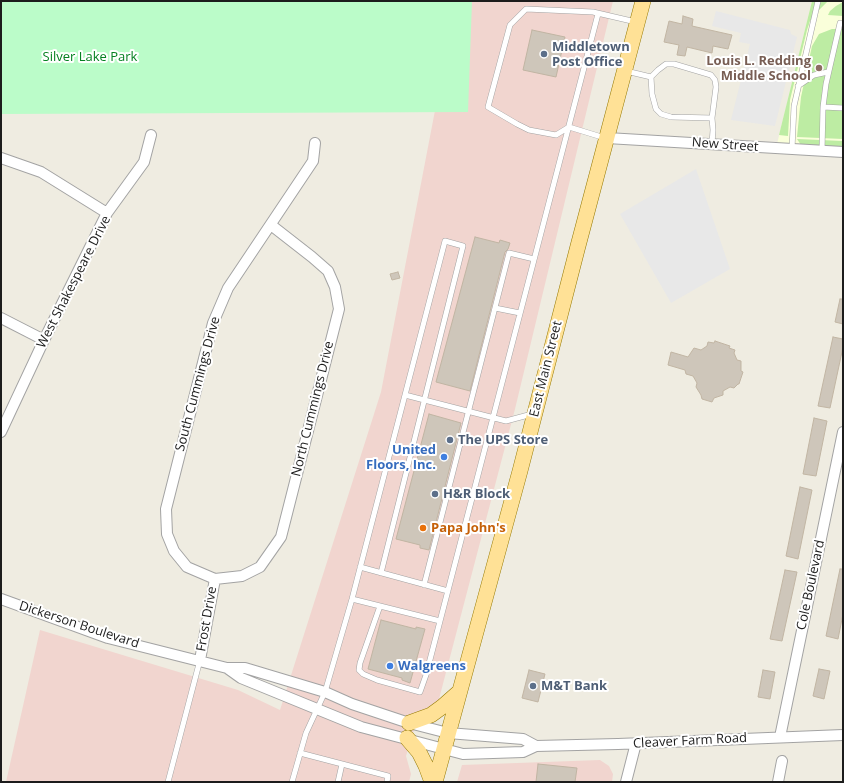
<!DOCTYPE html>
<html>
<head>
<meta charset="utf-8">
<style>
  body { margin:0 }
  #map { position:relative; width:844px; height:783px; overflow:hidden; background:#efece1; font-family:"Open Sans",sans-serif }
  canvas { display:block }
  .frame { position:absolute; inset:0; border:2px solid #1c1c1c; pointer-events:none }
</style>
</head>
<body>
<div id="map">
<canvas width="844" height="783"></canvas>
<div class="frame"></div>
</div>
<script>
const ctx = document.querySelector('canvas').getContext('2d');
ctx.lineJoin = 'round';
function fillPath(path, color) { ctx.fillStyle = color; ctx.fill(path, 'evenodd'); }
const poly = rows => new Path2D(rows.map(r => 'M' + r).join(''));
function stroke(path, color, width, dash) { ctx.strokeStyle = color; ctx.lineWidth = width; ctx.lineCap = dash ? 'butt' : 'round'; ctx.setLineDash(dash || []); ctx.stroke(path); }
function label(font, color, halo, rows, align = 'center') {
  ctx.font = font + ' "Open Sans",sans-serif'; ctx.lineWidth = 4; ctx.setLineDash([]); ctx.textBaseline = 'middle'; ctx.strokeStyle = halo; ctx.fillStyle = color; for (const [text, x, y, turn = 0] of rows) {
    ctx.save(); ctx.translate(x, y); ctx.rotate((+turn || 0) * Math.PI / 180); ctx.textAlign = isNaN(turn) ? turn : align; if (halo) ctx.strokeText(text, 0, 0); ctx.fillText(text, 0, 0); ctx.restore();
  }
}
fillPath(poly([
  [456,1,613,1,515,409,439,699,431,708,419,714,406,756,411,774,409,782,6,782,40,630,238,690,280,710,381,392],
  [600,760,609,766,613,774,612,782,457,782,462,765]
]), '#f1d5cf');
fillPath(poly([
  [812,1,843,1,843,147,777,144]
]), '#faffda');
fillPath(poly([
  [812,1,828,1,817,12,810,21,807,30,790,100,788,136,779,135],
  [843,2,843,16,828,15,830,11,836,6],
  [832,29,843,29,843,139,797,137,801,97,812,46,819,34],
  [797,139,843,141,843,147,801,145]
]), '#bdeca3');
fillPath(poly([
  [1,1,472,1,468,112,1,114]
]), '#bbfcc9');
fillPath(poly([
  [716,11,790,30,791,34,797,37,775,126,731,120,750,44,739,42,741,33,712,26],
  [696,169,730,269,671,303,620,214]
]), '#e8e8e8');
const building = poly([
  [683,16,693,19,692,26,732,35,728,49,713,46,712,53,687,47,685,56,677,55,679,45,664,42,669,21,682,24,683,16],
  [532,30,565,37,556,77,523,70,532,30],
  [475,237,499,243,500,240,510,243,508,249,505,252,470,391,436,382,475,237],
  [398,272,400,278,392,280,390,274,398,272],
  [840,299,843,299,843,324,835,322,840,299],
  [833,337,843,339,843,347,830,408,818,406,833,337],
  [715,341,730,346,729,348,735,350,734,353,737,360,741,361,741,371,743,372,739,384,738,384,734,388,730,387,723,391,723,395,714,398,712,402,702,399,701,395,696,387,697,383,693,376,686,374,685,370,668,365,671,352,688,357,694,348,701,350,707,346,708,342,714,343,715,341],
  [429,414,461,423,429,550,420,548,420,545,396,539,429,414],
  [814,418,827,421,816,476,803,474,814,418],
  [800,487,812,490,798,559,786,556,800,487],
  [840,569,843,569,843,614,838,639,826,636,840,569],
  [785,570,797,572,782,641,770,639,785,570],
  [381,620,416,629,416,627,425,629,410,683,402,680,402,678,368,669,381,620],
  [819,669,830,671,824,699,813,696,819,669],
  [529,670,545,674,538,702,522,698,529,670],
  [763,670,775,672,770,699,758,697,763,670],
  [538,764,577,768,575,782,536,782,538,764]
]);
fillPath(building, '#cec6ba');
stroke(building, '#c1b5a3', 1);
const service = poly([
  [626,71,651,77],
  [798,86,814,75,828,72],
  [823,107,843,108],
  [712,118,671,117,661,114,656,109,652,94,651,77,658,70,666,64,674,64,711,75,715,80,716,87,712,118,713,130,712,144],
  [605,138,569,127,556,135,529,130,517,124,488,107,510,25,526,9,593,12,636,22],
  [792,149,794,106,818,1],
  [822,151,823,107,826,84,840,23],
  [495,308,520,313],
  [405,395,506,421,532,414],
  [360,567,448,591],
  [424,585,509,253,534,259],
  [352,599,440,621],
  [380,606,360,663,359,670,363,674,377,680,420,692,426,675,598,14],
  [300,753,388,776,387,782],
  [168,782,200,660],
  [292,782,306,733,325,692,352,599,445,241,463,246,381,573],
  [338,782,342,764]
]);
const minor = poly([
  [607,138,843,152],
  [1,158,41,172,107,213],
  [271,225,312,257,328,271,335,287,339,309,281,537,260,567,242,576,215,579,187,567,174,551,167,534,166,509,213,323,228,288,313,161,315,143],
  [1,318,44,340],
  [1,432,44,340,107,213,144,162,151,135],
  [1,599,108,638,227,668,245,668,325,692,352,704,409,723,448,733,523,739,536,746],
  [200,660,215,579],
  [227,668,241,678,361,727,463,754,523,752,536,746,618,744,843,735],
  [780,737,843,432],
  [626,782,636,743],
  [778,782,782,761]
]);
const primary = poly([
  [409,723,431,715,442,707,459,692],
  [407,738,419,752,426,766,432,782],
  [435,782,520,471,578,246,643,1]
]);
stroke(service, '#a3a3a3', 6);
stroke(minor, '#a3a3a3', 12);
stroke(primary, '#957900', 16);
stroke(service, '#fff', 5);
stroke(minor, '#fff', 10);
stroke(primary, '#ffe196', 15);
for (const [x, y, r, color] of [
  [544,54,4,"#5c6f8a"],
  [819,68,4,"#8d6e63"],
  [450,440,4,"#5c6f8a"],
  [444,457,4,"#3f7fe0"],
  [435,494,4,"#5c6f8a"],
  [423,528,4,"#e8710a"],
  [390,666,4,"#3f7fe0"],
  [533,686,4,"#5c6f8a"]
]) { const dot = new Path2D(); dot.arc(x, y, r, 0, 2 * Math.PI); ctx.fillStyle = color; ctx.fill(dot); stroke(dot, '#fff', 1.5); }
label('bold 13px', '#4e5e75', '#fff', [
  ["Middletown",552,47],
  ["Post Office",552,62],
  ["The UPS Store",458,440],
  ["H&R Block",443,494],
  ["M&T Bank",541,686]
], 'left');
label('13px', '#058021', '#fff', [
  ["Silver Lake Park",90,57]
]);
label('bold 13px', '#785e54', '#fff', [
  ["Louis L. Redding",811,61],
  ["Middle School",811,76]
], 'right');
label('13px', '#1c1c1c', '#fff', [
  ["New Street",725,145,4],
  ["West Shakespeare Drive",74,282,-63],
  ["East Main Street",546,369,-76],
  ["South Cummings Drive",198,384,-75],
  ["North Cummings Drive",313,409,-76],
  ["Cole Boulevard",811,585,-78],
  ["Frost Drive",207,619,-80],
  ["Dickerson Boulevard",79,625,18],
  ["Cleaver Farm Road",690,741,-3]
]);
label('bold 13px', '#366cbe', '#fff', [
  ["United",436,450],
  ["Floors, Inc.",436,465],
  ["Walgreens",398,666,"left"]
], 'right');
label('bold 13px', '#c56008', '#fff', [
  ["Papa John's",431,528]
], 'left');
</script>
</body>
</html>
